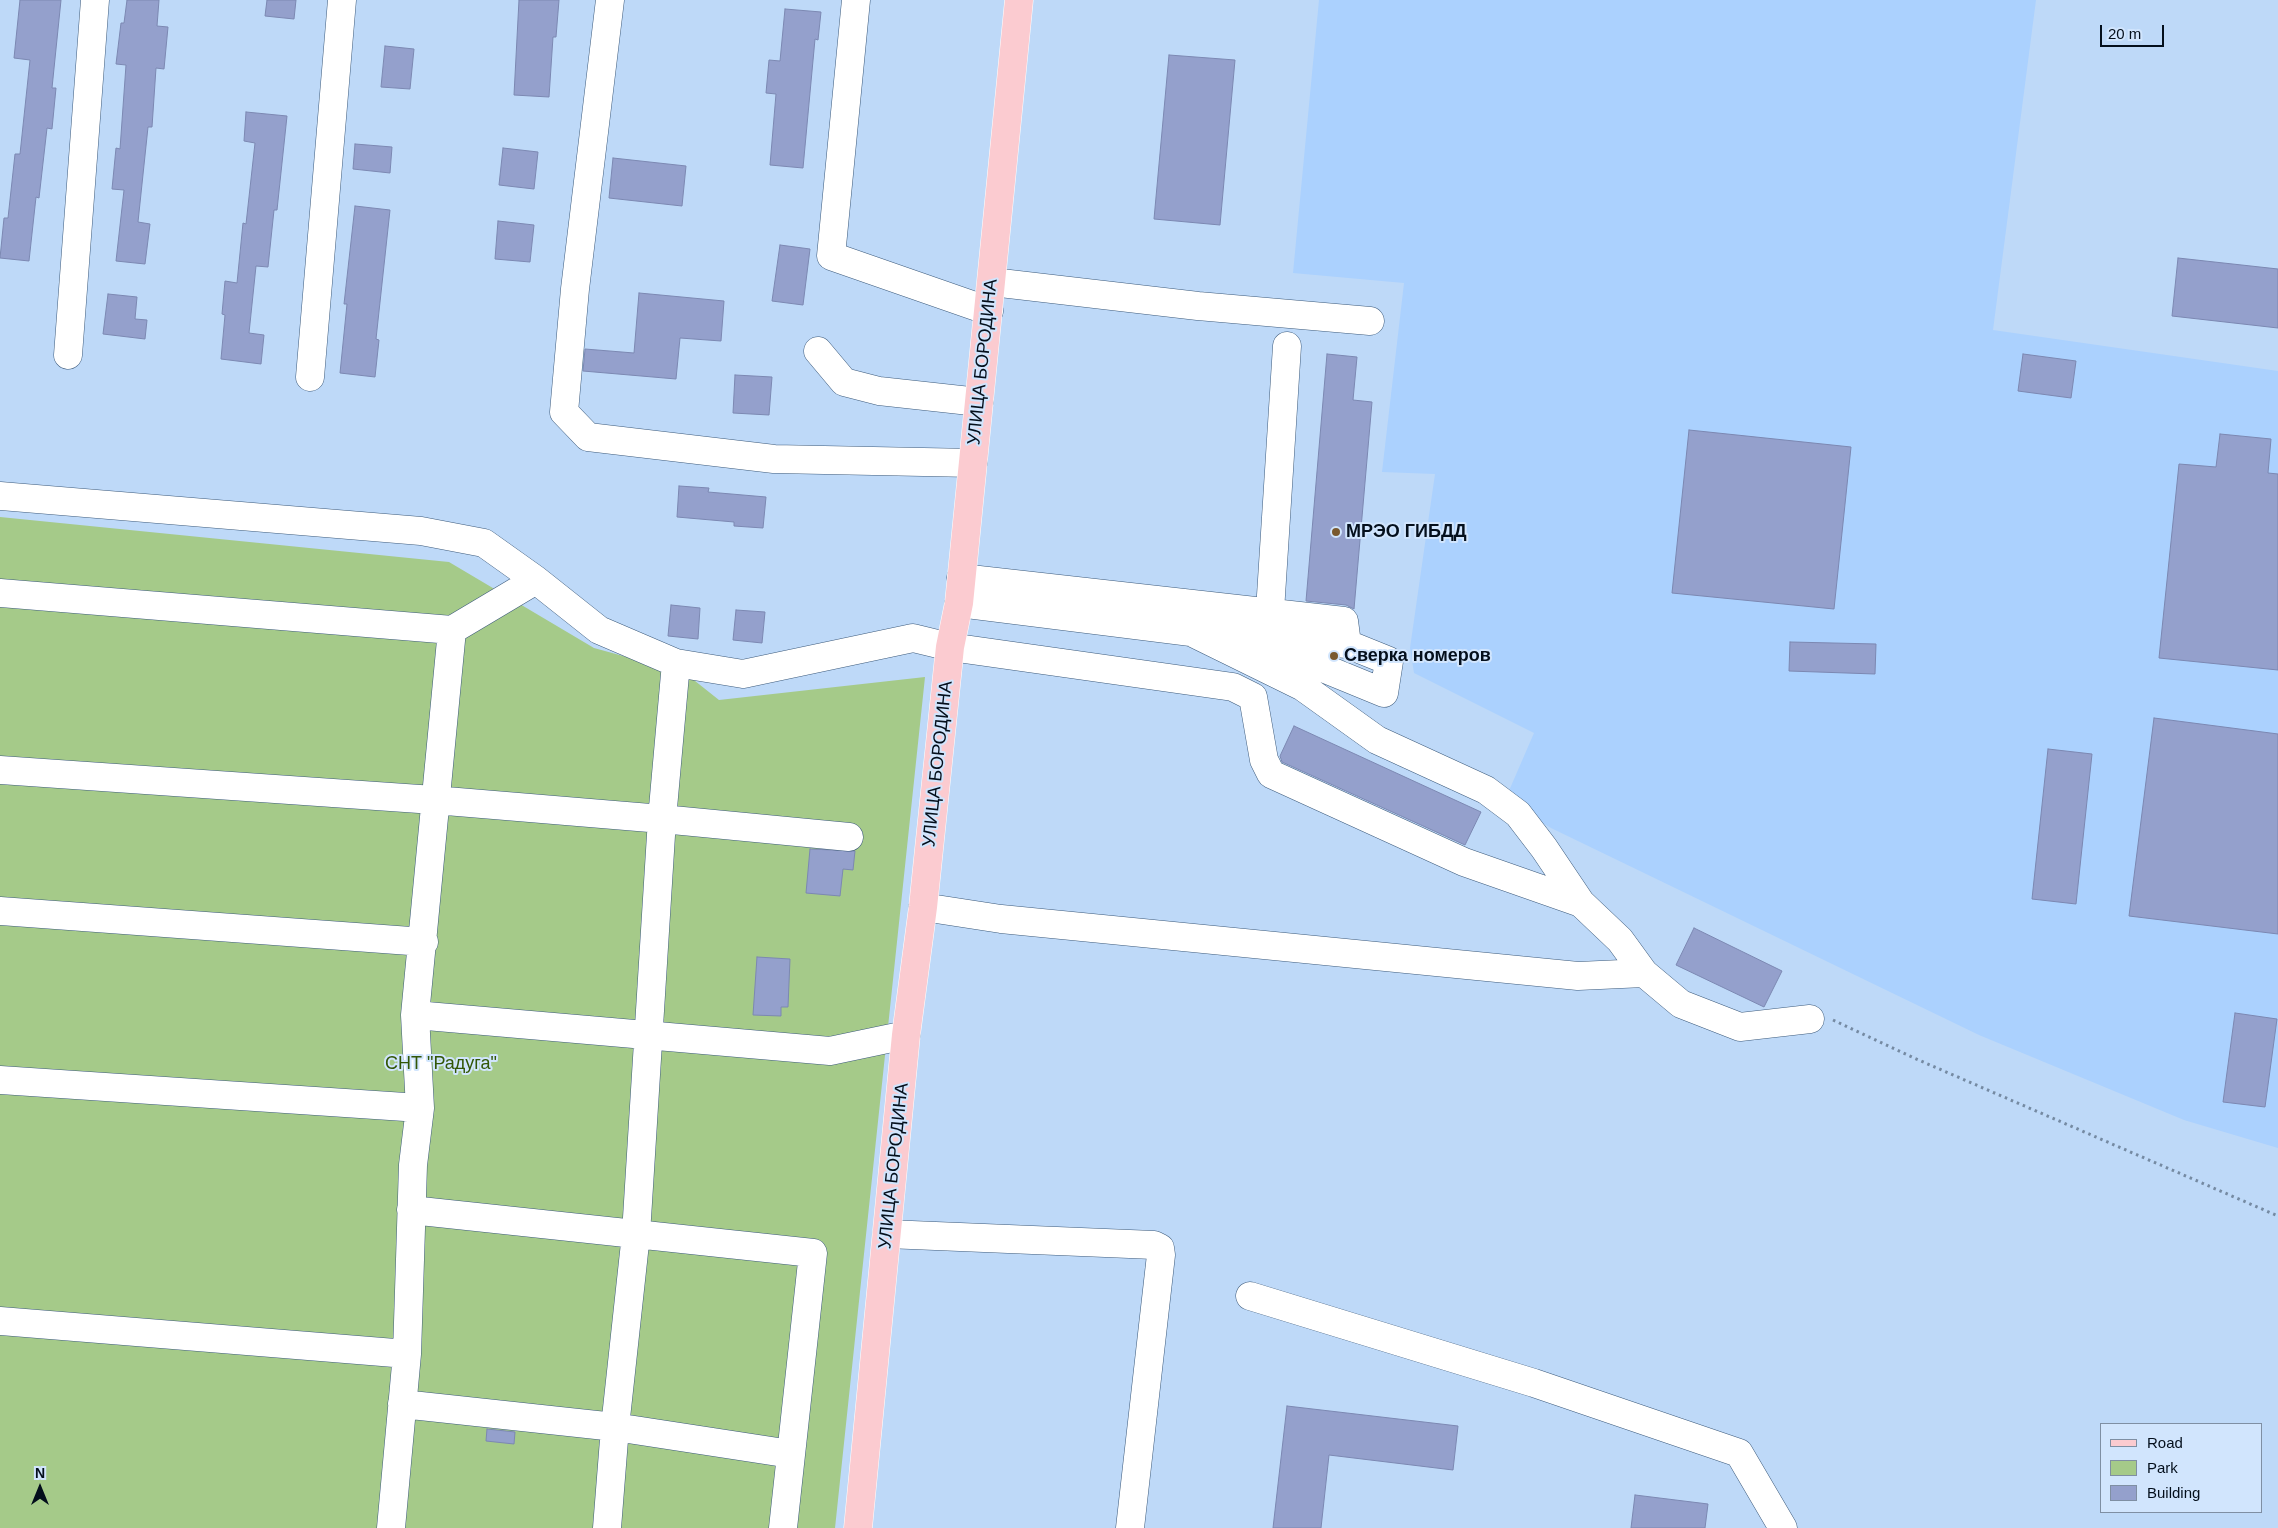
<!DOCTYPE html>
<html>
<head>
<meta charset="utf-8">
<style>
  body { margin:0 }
  #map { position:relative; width:2278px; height:1528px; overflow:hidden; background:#bed9f8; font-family:Arial,sans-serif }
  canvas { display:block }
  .legend { position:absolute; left:2100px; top:1423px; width:162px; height:90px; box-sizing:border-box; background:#d1e5fd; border:1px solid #7f8fa3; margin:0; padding:6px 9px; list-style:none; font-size:15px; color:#040f1c }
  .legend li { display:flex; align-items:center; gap:10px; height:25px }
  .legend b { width:25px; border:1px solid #7f8fa3 }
  .north { position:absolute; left:15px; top:1463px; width:50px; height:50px; -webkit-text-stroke:4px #d1e5fd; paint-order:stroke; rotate:0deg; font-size:14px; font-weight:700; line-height:20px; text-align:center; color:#040f1c }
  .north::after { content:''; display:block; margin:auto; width:18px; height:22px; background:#040f1c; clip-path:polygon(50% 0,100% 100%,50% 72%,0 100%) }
  .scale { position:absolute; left:2100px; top:25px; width:64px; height:22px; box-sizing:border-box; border:2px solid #040f1c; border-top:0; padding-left:6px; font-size:15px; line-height:18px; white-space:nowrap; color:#040f1c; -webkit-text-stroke:4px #d1e5fd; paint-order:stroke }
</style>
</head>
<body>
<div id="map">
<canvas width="2278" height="1528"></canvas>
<ul class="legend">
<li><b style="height:6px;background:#fbcbd0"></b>Road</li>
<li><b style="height:14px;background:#a5ca89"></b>Park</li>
<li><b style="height:14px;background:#94a0cc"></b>Building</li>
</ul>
<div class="north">N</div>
<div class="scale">20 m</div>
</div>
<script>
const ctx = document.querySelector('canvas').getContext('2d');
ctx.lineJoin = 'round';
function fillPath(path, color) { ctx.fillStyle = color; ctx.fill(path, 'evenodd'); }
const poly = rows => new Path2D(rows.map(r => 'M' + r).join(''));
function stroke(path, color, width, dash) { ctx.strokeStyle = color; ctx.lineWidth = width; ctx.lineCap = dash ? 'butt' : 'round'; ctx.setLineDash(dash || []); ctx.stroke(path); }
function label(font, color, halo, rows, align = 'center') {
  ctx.font = font + ' Arial,sans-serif'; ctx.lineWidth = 4; ctx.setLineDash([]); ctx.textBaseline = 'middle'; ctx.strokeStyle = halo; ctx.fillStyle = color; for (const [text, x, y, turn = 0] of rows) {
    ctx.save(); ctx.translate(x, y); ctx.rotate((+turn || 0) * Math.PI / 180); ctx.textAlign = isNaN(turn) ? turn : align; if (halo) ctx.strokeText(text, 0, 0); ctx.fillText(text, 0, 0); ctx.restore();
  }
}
fillPath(poly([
  [1319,0,2036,0,1993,330,2278,371,2278,1148,2184,1120,1979,1035,1551,828,1505,800,1534,733,1414,673,1410,648,1435,474,1382,472,1404,283,1293,273]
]), '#abd1fe');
fillPath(poly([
  [0,517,449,562,594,648,685,673,719,700,925,677,835,1528,0,1528]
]), '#a5ca89');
const building = poly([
  [20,0,61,0,52,88,56,88,52,129,47,128,39,198,36,197,29,261,0,258,4,218,8,218,15,154,20,154,30,60,14,58,20,0],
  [127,0,159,0,157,26,168,27,164,69,156,68,152,127,148,127,138,222,150,224,145,264,116,261,124,190,112,189,116,148,120,149,126,65,116,64,121,23,124,23,127,0],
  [267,0,296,0,294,19,265,16,267,0],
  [519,0,559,0,556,37,553,37,549,97,514,95,519,0],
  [785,9,821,12,818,40,815,39,803,168,770,165,776,94,766,93,769,60,780,61,785,9],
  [385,46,414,49,410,89,381,87,385,46],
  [1169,55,1235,60,1220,225,1154,219,1169,55],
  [246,112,287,116,277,210,274,210,268,267,256,266,249,333,264,335,261,364,221,359,225,315,222,314,225,281,237,283,243,223,246,224,255,143,244,141,246,112],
  [355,144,392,147,390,173,353,169,355,144],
  [503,148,538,152,534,189,499,185,503,148],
  [613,158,686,166,682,206,609,198,613,158],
  [355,206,390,210,376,339,379,340,375,377,340,373,347,304,344,304,355,206],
  [498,221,534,225,530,262,495,259,498,221],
  [780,245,810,249,803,305,772,301,780,245],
  [2178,258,2278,269,2278,328,2172,316,2178,258],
  [639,293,724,301,721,341,680,338,676,379,583,371,585,349,634,353,639,293],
  [108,294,137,297,135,319,147,320,145,339,103,334,108,294],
  [1327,354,1357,357,1353,400,1372,402,1354,609,1346,605,1306,601,1327,354],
  [2023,354,2076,361,2071,398,2018,391,2023,354],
  [735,375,772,377,769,415,733,413,735,375],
  [1689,430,1851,447,1834,609,1672,593,1689,430],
  [2220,434,2271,439,2268,473,2278,474,2278,670,2159,658,2179,464,2216,467,2220,434],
  [679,486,709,488,708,492,766,497,763,528,734,526,734,522,677,517,679,486],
  [671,605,700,608,698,639,668,636,671,605],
  [736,610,765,612,762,643,733,640,736,610],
  [1790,642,1876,644,1875,674,1789,671,1790,642],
  [2154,718,2278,734,2278,934,2129,916,2154,718],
  [1294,726,1481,812,1465,845,1282,762,1280,756,1294,726],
  [2048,749,2092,754,2076,904,2032,899,2048,749],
  [810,849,855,851,853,870,843,869,840,896,806,893,810,849],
  [1694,928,1782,971,1764,1007,1676,965,1694,928],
  [757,957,790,959,788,1007,781,1007,781,1016,753,1015,757,957],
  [2235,1013,2277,1019,2265,1107,2223,1102,2235,1013],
  [1287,1406,1458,1426,1453,1470,1329,1455,1321,1528,1273,1528,1287,1406],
  [487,1429,515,1432,514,1444,486,1441,487,1429],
  [1635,1495,1708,1504,1705,1528,1631,1528,1635,1495]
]);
fillPath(building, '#94a0cc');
stroke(building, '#7c88b2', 1);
const minor = poly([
  [610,0,575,289,564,412,588,437,774,459,973,463],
  [856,0,831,256,989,311],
  [992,282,1198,306,1370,321],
  [818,351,844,382,879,391,979,402],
  [68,355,95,0],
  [310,377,342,0],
  [0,496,421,531,484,543,536,580,599,630,676,663,743,674,913,638,950,647,1233,687,1253,697,1264,760,1271,774,1464,862,1581,903,1544,848,1518,814,1486,790,1377,740,1303,687,1191,632],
  [0,593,452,630,536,580],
  [959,603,1191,632,1347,644,1344,621,961,578],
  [1270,611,1287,346],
  [1267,645,1384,693,1389,661,1347,644],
  [0,770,434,800,662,819,849,837],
  [1581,903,1620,940,1644,973],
  [923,907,1001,919,1578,976,1644,973,1681,1004,1740,1027,1810,1019],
  [0,911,424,942],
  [415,1015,830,1051,906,1035],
  [0,1080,420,1108],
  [411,1210,813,1253,783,1528],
  [887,1234,1154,1245,1160,1248,1161,1255,1130,1528],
  [1250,1296,1534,1383,1739,1453,1783,1528],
  [0,1321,407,1354],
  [402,1404,615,1427,791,1454],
  [391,1528,407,1354,413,1165,420,1108,415,1015,452,630],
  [607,1528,615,1427,636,1234,662,819,676,663]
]);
const major = poly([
  [858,1528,906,1035,923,907,950,647,959,603,1019,0]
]);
stroke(minor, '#3d5b7c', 29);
stroke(major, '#fff', 29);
stroke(poly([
  [1833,1020,1914,1058,2278,1216]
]), '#758aa2', 3, [2.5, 4]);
stroke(minor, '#fff', 28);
stroke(major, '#fbcbd0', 28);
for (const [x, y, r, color] of [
  [1336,532,5,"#79592f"],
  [1334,656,5,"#79592f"]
]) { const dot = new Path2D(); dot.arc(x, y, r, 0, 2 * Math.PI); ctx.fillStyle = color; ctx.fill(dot); stroke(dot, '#d1e5fd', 2); }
label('18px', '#040f1c', '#d1e5fd', [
  ["УЛИЦА БОРОДИНА",983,362,-84],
  ["УЛИЦА БОРОДИНА",938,764,-84],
  ["УЛИЦА БОРОДИНА",894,1166,-84]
]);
label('bold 18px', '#040f1c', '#d1e5fd', [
  ["МРЭО ГИБДД",1346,532],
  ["Сверка номеров",1344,656]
], 'left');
label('18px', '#325606', '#d1e5fd', [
  ["СНТ \"Радуга\"",441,1064]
]);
</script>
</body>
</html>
